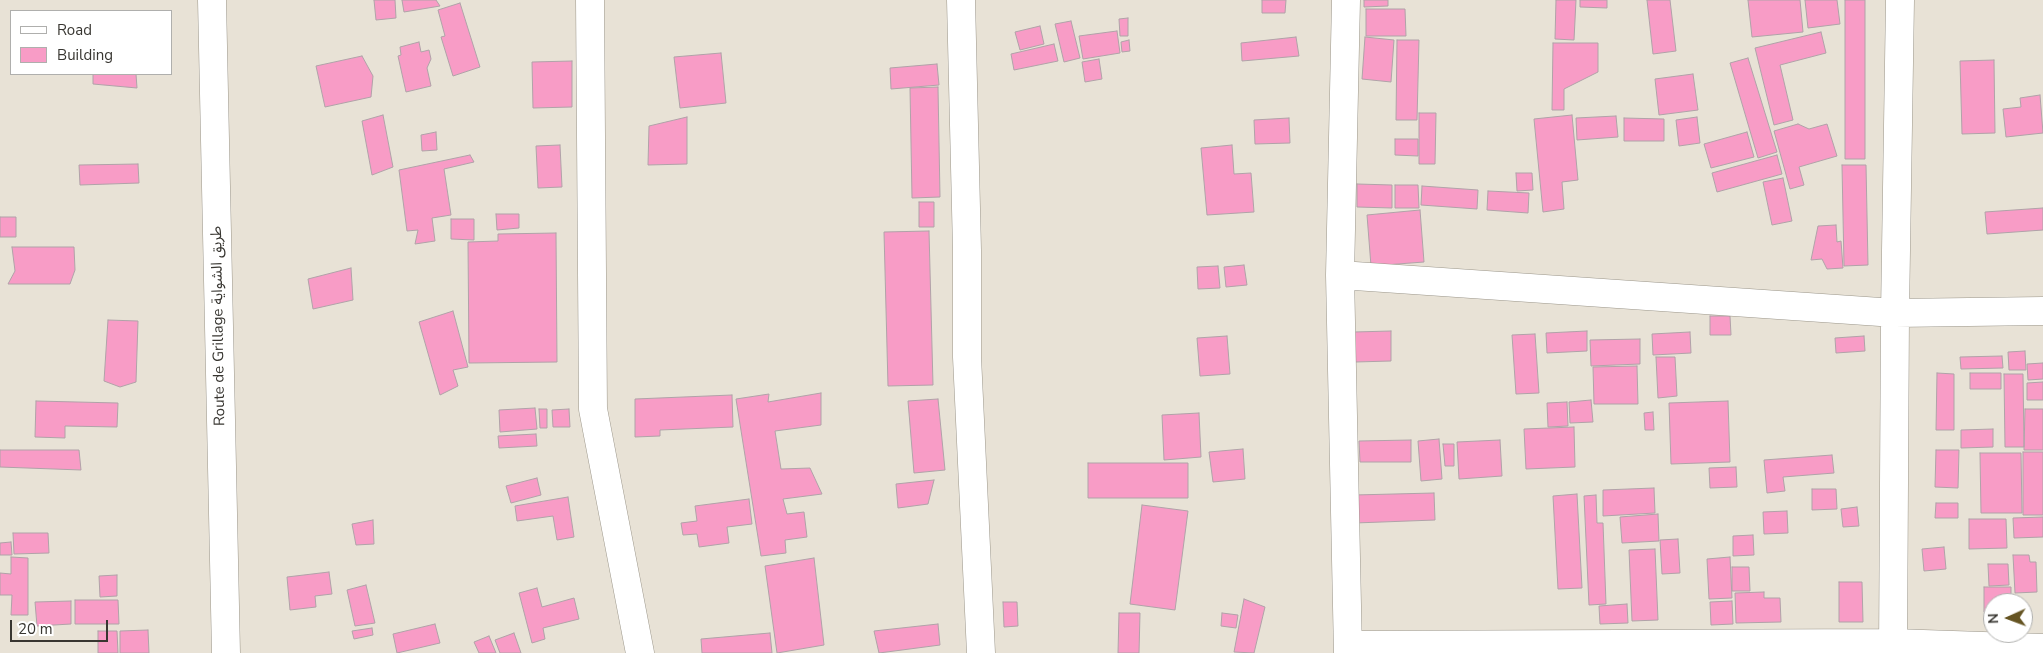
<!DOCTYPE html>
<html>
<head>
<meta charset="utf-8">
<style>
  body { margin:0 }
  #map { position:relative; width:2043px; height:653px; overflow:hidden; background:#e8e2d6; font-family:"Nunito Sans",sans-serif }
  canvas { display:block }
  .legend { position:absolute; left:10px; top:10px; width:162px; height:65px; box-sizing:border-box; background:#fff; border:1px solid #afafad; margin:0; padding:6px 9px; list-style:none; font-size:15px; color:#383631 }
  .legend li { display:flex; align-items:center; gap:10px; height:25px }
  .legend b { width:25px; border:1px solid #afafad }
  .north { position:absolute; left:1983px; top:593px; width:50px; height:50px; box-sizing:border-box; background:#fff; border:1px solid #afafad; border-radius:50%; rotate:268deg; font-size:14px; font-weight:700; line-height:20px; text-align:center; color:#383631 }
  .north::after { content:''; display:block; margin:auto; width:18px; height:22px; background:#655422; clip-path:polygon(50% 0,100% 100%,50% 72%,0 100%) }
  .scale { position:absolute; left:10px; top:620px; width:98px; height:22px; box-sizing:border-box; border:2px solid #383631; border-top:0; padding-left:6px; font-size:15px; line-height:18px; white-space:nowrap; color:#383631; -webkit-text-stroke:4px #fff; paint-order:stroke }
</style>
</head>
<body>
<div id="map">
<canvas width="2043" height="653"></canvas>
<ul class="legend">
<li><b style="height:6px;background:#fff"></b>Road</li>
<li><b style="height:14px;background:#f89cc6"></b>Building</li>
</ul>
<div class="north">N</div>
<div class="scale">20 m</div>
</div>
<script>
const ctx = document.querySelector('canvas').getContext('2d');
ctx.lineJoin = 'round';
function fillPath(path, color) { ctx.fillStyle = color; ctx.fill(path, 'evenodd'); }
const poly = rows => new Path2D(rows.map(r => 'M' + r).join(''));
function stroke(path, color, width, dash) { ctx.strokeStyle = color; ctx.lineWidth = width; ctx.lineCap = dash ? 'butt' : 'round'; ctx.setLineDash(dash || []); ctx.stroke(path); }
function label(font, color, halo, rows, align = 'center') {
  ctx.font = font + ' "Nunito Sans","Noto Sans Arabic",sans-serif'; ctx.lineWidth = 5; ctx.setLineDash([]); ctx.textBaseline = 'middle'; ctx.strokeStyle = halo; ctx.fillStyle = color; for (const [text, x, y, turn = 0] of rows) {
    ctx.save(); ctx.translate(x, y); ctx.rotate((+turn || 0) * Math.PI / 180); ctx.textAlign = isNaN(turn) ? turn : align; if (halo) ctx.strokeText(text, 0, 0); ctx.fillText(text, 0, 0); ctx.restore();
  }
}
const building = poly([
  [374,0,395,0,396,18,376,20,374,0],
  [402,0,436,0,440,6,404,12,402,0],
  [1262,0,1286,0,1285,13,1262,13,1262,0],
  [1364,0,1388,0,1388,6,1364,7,1364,0],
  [1556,0,1576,0,1574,40,1555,39,1556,0],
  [1580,0,1607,0,1607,8,1580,7,1580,0],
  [1647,0,1670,0,1676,51,1653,54,1647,0],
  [1748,0,1800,0,1803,32,1752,37,1748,0],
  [1805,0,1837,0,1840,24,1808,28,1805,0],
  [1845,0,1865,0,1865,159,1845,159,1845,0],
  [460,3,480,67,453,76,441,37,445,36,438,10,460,3],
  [1366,9,1405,9,1406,36,1366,36,1366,9],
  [1128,18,1128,36,1120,36,1119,19,1128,18],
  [1071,21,1080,58,1064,62,1055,24,1071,21],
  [1040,26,1044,44,1020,50,1015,32,1040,26],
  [1117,31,1120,53,1083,59,1079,36,1117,31],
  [1821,32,1826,53,1780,65,1793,120,1774,125,1755,48,1821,32],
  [1296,37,1299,56,1242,61,1241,43,1296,37],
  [1365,37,1394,40,1391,82,1362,79,1365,37],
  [1129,40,1130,51,1122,52,1121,42,1129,40],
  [1397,40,1419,40,1417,120,1396,120,1397,40],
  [419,42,421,52,429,50,431,59,427,68,431,86,406,92,398,56,401,55,400,47,419,42],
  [1553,43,1598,43,1598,72,1564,89,1564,110,1552,110,1553,43],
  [1054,44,1058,61,1014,70,1011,54,1054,44],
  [721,53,726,103,680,108,674,57,721,53],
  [362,56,373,76,371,97,325,107,316,66,362,56],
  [1748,58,1777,152,1758,158,1730,63,1748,58],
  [1099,59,1102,79,1085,82,1082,62,1099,59],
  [1994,60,1995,133,1962,134,1960,61,1994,60],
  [572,61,572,107,533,108,532,62,572,61],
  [937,64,939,85,891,89,890,68,937,64],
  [93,74,136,74,137,88,93,84,93,74],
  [1693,74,1698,110,1659,115,1655,79,1693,74],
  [938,87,940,197,912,198,910,88,938,87],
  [2040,95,2043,133,2006,137,2003,109,2021,107,2020,98,2040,95],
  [1419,113,1436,113,1435,164,1419,164,1419,113],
  [383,115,393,167,372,175,362,121,383,115],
  [1572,115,1578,180,1562,182,1564,209,1543,212,1534,119,1572,115],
  [1616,116,1618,137,1577,140,1576,118,1616,116],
  [687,117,687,164,648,165,649,126,687,117],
  [1697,117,1700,143,1679,146,1676,120,1697,117],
  [1289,118,1290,143,1255,144,1254,120,1289,118],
  [1624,118,1664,119,1664,141,1624,141,1624,118],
  [1798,124,1809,129,1827,124,1837,156,1799,167,1804,185,1790,189,1774,131,1798,124],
  [436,132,437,150,422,151,421,135,436,132],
  [1747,132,1754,157,1711,168,1704,144,1747,132],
  [1395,139,1418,139,1418,156,1395,155,1395,139],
  [560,145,562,187,538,188,536,146,560,145],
  [1232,145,1234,174,1251,173,1254,212,1207,215,1201,148,1232,145],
  [470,155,474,162,444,169,451,215,432,218,435,241,415,244,418,230,407,231,399,170,470,155],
  [1777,155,1782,174,1717,192,1712,173,1777,155],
  [138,164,139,183,80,185,79,165,138,164],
  [1842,165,1866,165,1868,265,1844,266,1842,165],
  [1516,173,1532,173,1533,190,1517,191,1516,173],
  [1783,178,1792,221,1772,225,1763,182,1783,178],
  [1357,184,1392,185,1392,208,1357,207,1357,184],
  [1395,185,1418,185,1419,208,1395,208,1395,185],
  [1422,186,1478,190,1477,209,1421,205,1422,186],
  [1488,191,1529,193,1528,213,1487,210,1488,191],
  [919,202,934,202,934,227,919,227,919,202],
  [2043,208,2043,230,1987,234,1985,212,2043,208],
  [1420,210,1424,262,1371,266,1367,215,1420,210],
  [496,214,519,214,519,228,497,230,496,214],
  [0,217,16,217,16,237,0,237,0,217],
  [451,219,474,219,474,240,451,239,451,219],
  [1836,225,1837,242,1841,241,1843,268,1827,269,1822,259,1811,260,1818,226,1836,225],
  [929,231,933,385,888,386,884,232,929,231],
  [556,233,557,362,469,363,468,242,498,241,498,234,556,233],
  [12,247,74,247,75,270,70,284,8,284,15,271,12,247],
  [1244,265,1247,285,1226,287,1224,267,1244,265],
  [1218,266,1220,288,1198,289,1197,267,1218,266],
  [351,268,353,300,313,309,308,279,351,268],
  [453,311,468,367,453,370,458,386,440,395,419,322,453,311],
  [1710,316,1730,316,1731,335,1710,335,1710,316],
  [108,320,138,321,136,382,120,387,104,381,108,320],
  [1391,331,1391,361,1355,362,1354,332,1391,331],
  [1587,331,1587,351,1547,353,1546,333,1587,331],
  [1690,332,1691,353,1653,355,1652,334,1690,332],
  [1535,334,1539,393,1516,394,1512,335,1535,334],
  [1227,336,1230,374,1200,376,1197,338,1227,336],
  [1864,336,1865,351,1836,353,1835,338,1864,336],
  [1640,339,1640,364,1591,366,1590,340,1640,339],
  [2025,351,2026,370,2009,370,2008,352,2025,351],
  [2002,356,2003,368,1961,369,1960,357,2002,356],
  [1656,357,1675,357,1677,396,1658,398,1656,357],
  [2043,363,2043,379,2028,380,2027,364,2043,363],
  [1637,366,1638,404,1594,404,1593,367,1637,366],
  [1937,373,1954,374,1954,430,1936,430,1937,373],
  [1970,373,2001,373,2001,389,1970,389,1970,373],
  [2004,374,2023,374,2024,447,2005,447,2004,374],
  [2043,382,2043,400,2027,400,2027,383,2043,382],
  [821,393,821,425,775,431,781,469,810,468,822,494,783,499,787,514,804,512,807,537,785,540,786,553,761,556,736,399,769,394,768,402,821,393],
  [732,395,733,427,660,430,660,436,635,437,635,399,732,395],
  [938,399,945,470,914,473,908,401,938,399],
  [1591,400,1593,422,1570,423,1569,402,1591,400],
  [36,401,118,403,117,427,65,426,65,438,35,437,36,401],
  [1728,401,1730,462,1671,464,1669,403,1728,401],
  [1567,402,1568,426,1548,427,1547,403,1567,402],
  [535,408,537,429,500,432,499,410,535,408],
  [539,409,547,409,547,428,540,428,539,409],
  [569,409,570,427,553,427,552,410,569,409],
  [2025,409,2043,409,2043,450,2024,450,2025,409],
  [1653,412,1654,430,1645,430,1644,413,1653,412],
  [1199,413,1201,457,1164,460,1162,415,1199,413],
  [1574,427,1575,467,1526,469,1524,429,1574,427],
  [1993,429,1993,447,1961,448,1961,430,1993,429],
  [536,434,537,446,499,448,498,436,536,434],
  [1439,439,1442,479,1421,481,1418,441,1439,439],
  [1411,440,1411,462,1360,462,1359,441,1411,440],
  [1500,440,1502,476,1459,479,1457,442,1500,440],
  [1443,444,1454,444,1454,466,1445,466,1443,444],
  [1243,449,1245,479,1213,482,1209,452,1243,449],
  [0,450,79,450,81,470,0,467,0,450],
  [1936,450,1959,450,1958,488,1935,487,1936,450],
  [2023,452,2043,452,2043,515,2023,515,2023,452],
  [1980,453,2021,453,2022,513,1981,513,1980,453],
  [1832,455,1834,473,1783,477,1785,491,1767,493,1764,460,1832,455],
  [1088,463,1188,463,1188,498,1088,498,1088,463],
  [1736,467,1737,487,1710,488,1709,468,1736,467],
  [537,478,541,495,511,503,506,486,537,478],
  [934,480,928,504,898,508,896,484,934,480],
  [1654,488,1655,513,1603,516,1603,490,1654,488],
  [1812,489,1836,489,1837,509,1812,510,1812,489],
  [1434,493,1435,520,1355,523,1354,495,1434,493],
  [1577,494,1582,588,1558,589,1553,496,1577,494],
  [1596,495,1597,523,1603,523,1606,604,1589,605,1584,496,1596,495],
  [568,497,574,537,557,540,553,516,517,521,515,506,568,497],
  [749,499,752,524,727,527,729,543,699,547,697,534,683,535,681,523,697,521,695,506,749,499],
  [1936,503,1958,503,1958,518,1935,518,1936,503],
  [1142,505,1188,511,1175,610,1130,604,1142,505],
  [1857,507,1859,526,1843,527,1841,509,1857,507],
  [1787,511,1788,533,1764,534,1763,512,1787,511],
  [1658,514,1659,541,1622,543,1620,517,1658,514],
  [2043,517,2043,537,2014,538,2013,518,2043,517],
  [1969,519,2006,519,2007,548,1969,549,1969,519],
  [373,520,374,544,356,545,352,524,373,520],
  [13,533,48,533,49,553,14,554,13,533],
  [1753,535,1754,555,1733,556,1733,536,1753,535],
  [1678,539,1680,573,1662,574,1660,540,1678,539],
  [11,542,12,555,0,555,0,543,11,542],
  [1944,547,1946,569,1924,571,1922,549,1944,547],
  [1655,549,1658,620,1632,621,1629,550,1655,549],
  [2013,555,2029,555,2030,562,2036,562,2037,592,2015,593,2013,555],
  [11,557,28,558,28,615,11,615,12,595,0,595,0,573,11,574,11,557],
  [1730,557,1732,598,1709,599,1707,559,1730,557],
  [814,558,824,645,777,653,765,566,814,558],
  [1988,564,2008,564,2009,585,1989,586,1988,564],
  [1732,567,1749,567,1750,591,1732,591,1732,567],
  [329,572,332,594,315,596,316,607,290,610,287,577,329,572],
  [117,575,117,596,100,597,99,576,117,575],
  [1839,582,1862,582,1863,622,1839,622,1839,582],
  [366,585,375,623,355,626,347,590,366,585],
  [1984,587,2011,587,2011,603,1993,603,1993,612,1984,612,1984,587],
  [537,588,542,607,574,598,579,619,543,628,545,639,532,643,519,593,537,588],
  [1764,592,1764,598,1780,598,1781,622,1736,623,1735,593,1764,592],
  [1244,599,1265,607,1254,653,1234,652,1244,599],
  [75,600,118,600,119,624,75,624,75,600],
  [71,601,71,624,37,626,35,602,71,601],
  [1732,601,1733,624,1711,625,1710,602,1732,601],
  [1003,602,1017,602,1018,626,1004,627,1003,602],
  [1627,604,1628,623,1600,624,1599,606,1627,604],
  [1119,613,1140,613,1139,653,1118,653,1119,613],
  [1222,613,1238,615,1236,628,1221,626,1222,613],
  [435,624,440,643,397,653,393,634,435,624],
  [938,624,940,645,879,653,874,631,938,624],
  [372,628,373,635,354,639,352,631,372,628],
  [148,630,149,653,120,653,120,631,148,630],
  [98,631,117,631,118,653,98,653,98,631],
  [514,633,521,653,500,653,495,640,514,633],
  [770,633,772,653,702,653,701,639,770,633],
  [489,636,496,653,479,653,474,642,489,636]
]);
fillPath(building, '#f89cc6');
stroke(building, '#b0a2a8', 1);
const street = poly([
  [590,0,593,409,640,653],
  [961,0,967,250,967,357,981,653],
  [1346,0,1340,275,1348,653],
  [1340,275,1895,313,2043,311],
  [1348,645,1893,643,2043,648],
  [1893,653,1895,313,1900,0]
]);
const secondary = poly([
  [212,0,226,653]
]);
stroke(street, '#9b968a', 29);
stroke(secondary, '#9b968a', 29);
stroke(street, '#fff', 28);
stroke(secondary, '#fff', 28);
label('15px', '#383631', '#fff', [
  ["Route de Grillage طريق الشواية",219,326,-91]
]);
</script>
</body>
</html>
